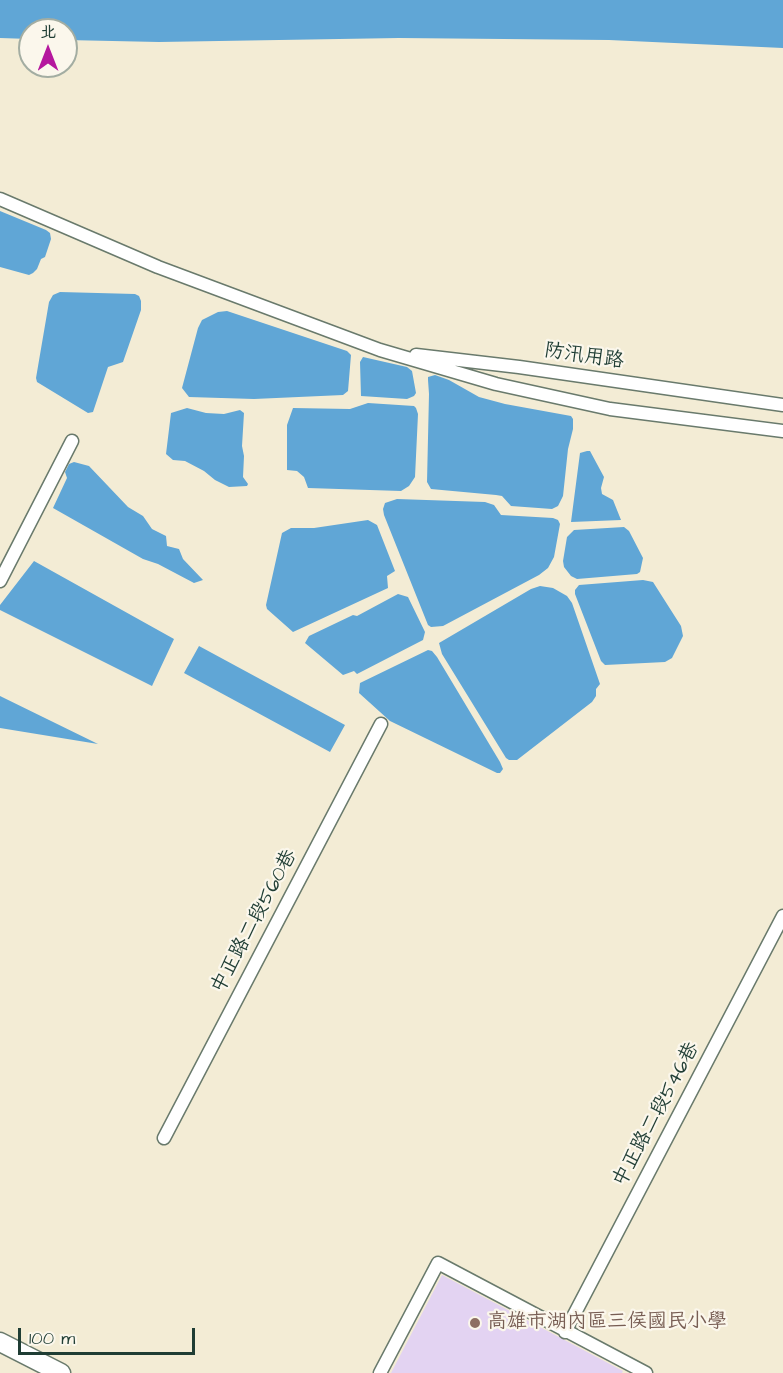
<!DOCTYPE html>
<html>
<head>
<meta charset="utf-8">
<style>
  body { margin:0 }
  #map { position:relative; width:783px; height:1373px; overflow:hidden; background:#f3ecd5; font-family:"Architects Daughter","LXGW WenKai TC",sans-serif }
  canvas { display:block }
  .north { position:absolute; left:18px; top:18px; width:60px; height:60px; box-sizing:border-box; background:#fbf7ec; border:2px solid #a3ada2; border-radius:50%; rotate:0deg; font-size:16px; font-weight:700; line-height:24px; text-align:center; color:#1f3d34 }
  .north::after { content:''; display:block; margin:auto; width:21px; height:27px; background:#b5179e; clip-path:polygon(50% 0,100% 100%,50% 72%,0 100%) }
  .scale { position:absolute; left:18px; top:1328px; width:177px; height:27px; box-sizing:border-box; border:3px solid #1f3d34; border-top:0; padding-left:8px; font-size:18px; line-height:21px; white-space:nowrap; color:#1f3d34; -webkit-text-stroke:4px #fbf7ec; paint-order:stroke }
</style>
</head>
<body>
<div id="map">
<canvas width="783" height="1373"></canvas>
<div class="north">北</div>
<div class="scale">100 m</div>
</div>
<script>
const ctx = document.querySelector('canvas').getContext('2d');
ctx.lineJoin = 'round';
function fillPath(path, color) { ctx.fillStyle = color; ctx.fill(path, 'evenodd'); }
const poly = rows => new Path2D(rows.map(r => 'M' + r).join(''));
function stroke(path, color, width, dash) { ctx.strokeStyle = color; ctx.lineWidth = width; ctx.lineCap = dash ? 'butt' : 'round'; ctx.setLineDash(dash || []); ctx.stroke(path); }
function label(font, color, halo, rows, align = 'center') {
  ctx.font = font + ' "Architects Daughter","LXGW WenKai TC",sans-serif'; ctx.lineWidth = 4.5; ctx.setLineDash([]); ctx.textBaseline = 'middle'; ctx.strokeStyle = halo; ctx.fillStyle = color; for (const [text, x, y, turn = 0] of rows) {
    ctx.save(); ctx.translate(x, y); ctx.rotate((+turn || 0) * Math.PI / 180); ctx.textAlign = isNaN(turn) ? turn : align; if (halo) ctx.strokeText(text, 0, 0); ctx.fillText(text, 0, 0); ctx.restore();
  }
}
fillPath(poly([
  [442,1275,623,1371,622,1373,391,1373]
]), '#e3d3f2');
fillPath(poly([
  [0,0,783,0,783,48,609,40,399,38,159,42,66,40,66,30,30,30,30,39,0,38],
  [0,211,46,230,50,233,51,239,45,257,41,259,37,269,33,273,29,275,0,267],
  [60,292,135,294,139,296,141,301,141,310,123,362,108,367,93,412,88,413,37,382,36,378,49,302,53,295],
  [227,311,347,351,351,355,348,391,343,395,254,399,189,397,182,388,198,328,202,320,218,312],
  [363,357,407,367,412,371,416,393,414,396,407,399,361,396,360,362],
  [435,375,449,380,479,397,505,404,571,416,573,419,573,429,568,449,563,496,558,506,552,509,511,506,502,496,496,495,431,489,427,482,429,394,428,380,428,377],
  [368,403,414,406,416,408,418,414,415,477,409,486,401,491,308,488,304,477,297,471,287,470,287,425,293,408,350,409],
  [187,408,206,413,224,414,240,410,244,413,242,446,244,456,243,477,248,484,247,486,229,487,215,480,204,471,185,461,173,460,166,454,171,413],
  [587,451,590,451,604,477,601,488,602,494,613,500,621,520,571,522,580,453],
  [74,462,89,466,128,507,143,516,152,529,166,536,167,546,179,549,183,559,203,580,194,583,158,564,143,559,53,508,67,478,65,472,69,464],
  [397,499,485,502,494,505,501,515,553,518,558,520,560,524,554,557,548,568,539,575,443,626,431,627,428,625,384,515,383,509,385,503],
  [368,520,377,525,395,571,387,576,388,588,293,632,267,609,266,605,282,533,291,528,314,528],
  [624,527,629,531,643,558,640,572,637,574,577,579,571,576,564,567,563,561,567,537,574,530],
  [34,561,174,639,152,686,0,610,0,605],
  [643,580,653,582,681,626,683,636,672,658,665,662,605,665,601,661,575,594,575,590,579,585],
  [540,586,553,588,567,596,572,603,600,684,596,689,596,696,592,702,517,760,509,760,506,758,442,654,439,643,531,589],
  [398,594,408,597,425,632,423,640,357,674,354,671,343,675,305,643,309,636,353,615,357,616],
  [199,646,345,725,330,752,184,673],
  [428,650,432,651,437,657,500,762,503,769,500,773,497,773,390,721,359,693,360,683],
  [0,696,98,744,0,728]
]), '#60a6d6');
const street = poly([
  [0,199,158,267,380,350,496,384,610,409,783,431],
  [416,355,519,367,783,405],
  [0,581,72,441],
  [164,1138,381,724],
  [565,1332,783,916],
  [380,1373,438,1263,646,1373]
]);
const primary = poly([
  [0,1342,61,1373]
]);
stroke(street, '#697a6c', 15);
stroke(primary, '#697a6c', 21);
stroke(street, '#fff', 12);
stroke(primary, '#fff', 18);
for (const [x, y, r, color] of [
  [475,1323,6,"#8d6e63"]
]) { const dot = new Path2D(); dot.arc(x, y, r, 0, 2 * Math.PI); ctx.fillStyle = color; ctx.fill(dot); stroke(dot, '#fbf7ec', 2); }
label('20px', '#1f3d34', '#fbf7ec', [
  ["防汛用路",584,357,8],
  ["中正路二段560巷",255,922,-62],
  ["中正路二段546巷",657,1115,-62]
]);
label('20px', '#785e54', '#fbf7ec', [
  ["高雄市湖內區三侯國民小學",487,1323]
], 'left');
</script>
</body>
</html>
